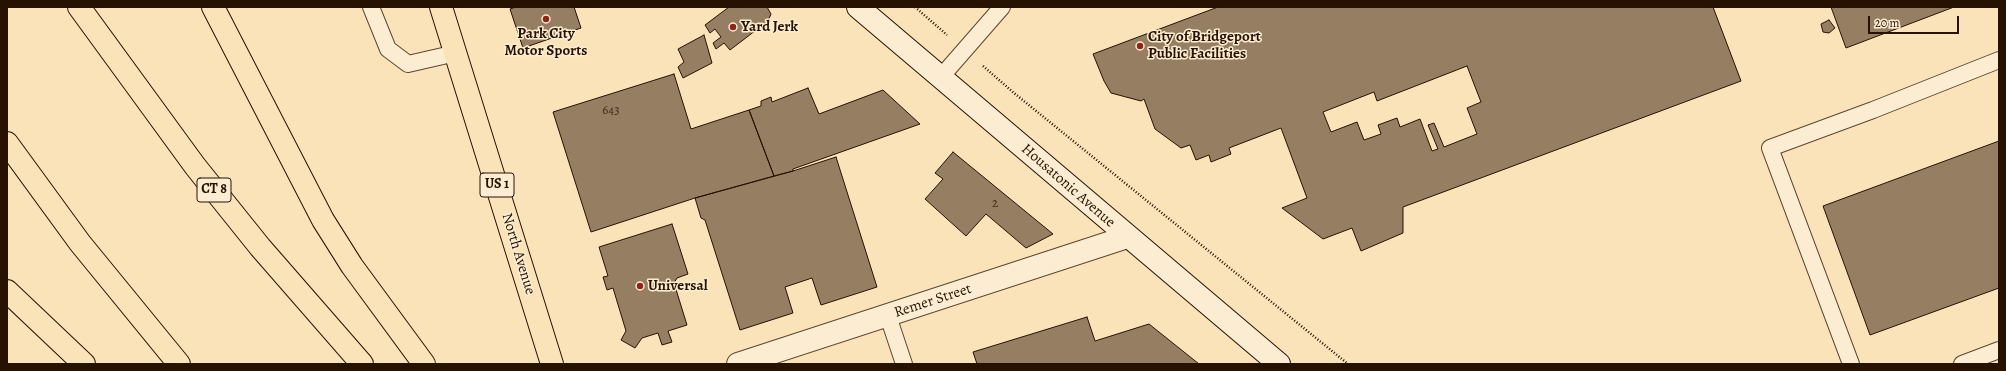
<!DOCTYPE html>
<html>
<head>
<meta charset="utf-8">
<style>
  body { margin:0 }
  #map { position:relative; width:2006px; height:371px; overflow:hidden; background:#fae3b9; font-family:Alegreya,serif }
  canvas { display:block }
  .frame { position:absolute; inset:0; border:8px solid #271101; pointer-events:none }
  .scale { position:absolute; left:1868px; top:16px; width:91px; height:18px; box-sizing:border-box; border:2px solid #271101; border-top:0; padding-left:5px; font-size:12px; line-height:14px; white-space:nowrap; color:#271101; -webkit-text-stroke:3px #fcedd2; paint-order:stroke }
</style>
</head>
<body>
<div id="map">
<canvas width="2006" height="371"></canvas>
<div class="frame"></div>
<div class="scale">20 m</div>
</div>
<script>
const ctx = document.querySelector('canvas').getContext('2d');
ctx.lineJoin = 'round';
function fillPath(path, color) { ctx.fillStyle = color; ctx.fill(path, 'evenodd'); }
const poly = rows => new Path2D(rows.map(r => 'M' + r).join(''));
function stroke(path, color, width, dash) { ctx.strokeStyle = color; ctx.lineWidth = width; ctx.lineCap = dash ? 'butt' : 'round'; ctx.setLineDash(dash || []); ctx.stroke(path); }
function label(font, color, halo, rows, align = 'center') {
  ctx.font = font + ' Alegreya,serif'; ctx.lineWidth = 3; ctx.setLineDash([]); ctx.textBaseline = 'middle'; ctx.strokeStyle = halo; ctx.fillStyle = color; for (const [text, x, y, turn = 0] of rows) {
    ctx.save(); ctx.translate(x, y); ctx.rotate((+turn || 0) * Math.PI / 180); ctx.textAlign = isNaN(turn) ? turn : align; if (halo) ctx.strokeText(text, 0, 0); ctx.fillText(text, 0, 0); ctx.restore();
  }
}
const building = poly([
  [516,7,574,7,581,28,523,48,510,9,516,7],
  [729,7,767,7,771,14,768,21,730,50,724,43,716,49,713,43,721,37,715,29,710,33,705,25,729,7],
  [1218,7,1713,7,1741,81,1403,207,1403,233,1361,251,1352,228,1323,239,1282,208,1307,198,1281,128,1229,148,1231,154,1211,162,1209,155,1196,160,1190,145,1181,148,1155,129,1144,99,1141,101,1111,93,1104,81,1093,54,1218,7],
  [1467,66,1481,102,1467,108,1477,134,1444,147,1434,123,1428,125,1438,149,1432,151,1420,119,1400,127,1397,118,1378,125,1381,134,1364,140,1357,122,1331,132,1323,112,1374,92,1377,101,1467,66],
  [1831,7,1954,7,1846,48,1831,7],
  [1829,20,1835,28,1829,33,1823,32,1821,24,1829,20],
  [704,35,712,63,683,78,678,67,684,62,678,49,704,35],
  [674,74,691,129,749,110,774,176,695,198,591,232,553,112,674,74],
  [808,88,819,114,883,90,920,124,793,169,793,171,774,176,749,110,761,106,761,101,771,97,772,102,808,88],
  [1999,141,1999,288,1870,335,1823,206,1999,141],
  [953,152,1053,234,1026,248,986,214,966,236,925,199,943,179,935,173,953,152],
  [836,157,877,287,821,305,812,278,785,287,793,313,740,330,705,220,701,218,695,198,793,171,836,157],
  [672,224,688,274,677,278,674,283,687,325,668,331,672,342,662,345,658,333,642,338,635,348,621,340,626,331,613,288,607,290,603,277,608,276,599,247,672,224],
  [1087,317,1095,341,1149,324,1199,364,977,364,973,352,1087,317]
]);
fillPath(building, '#957e61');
stroke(building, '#271101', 1);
const service = poly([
  [371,7,388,49,408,64,456,53],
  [941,77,1002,7],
  [888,316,904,364],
  [1851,364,1770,148,1873,110,1999,60],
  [1962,364,1999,350]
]);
const minor = poly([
  [738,364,1127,237]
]);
const secondary = poly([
  [858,7,1279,364]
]);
const primary = poly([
  [441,7,552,364]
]);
const motorway = poly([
  [79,7,195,166,260,247,362,364],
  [213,7,323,220,352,266,424,364],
  [7,143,80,243,179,364],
  [7,291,84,364]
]);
stroke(service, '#5c462f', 18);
stroke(minor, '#5c462f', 24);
stroke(secondary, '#271101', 24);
stroke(primary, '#271101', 24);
stroke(motorway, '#271101', 24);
stroke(poly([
  [915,7,947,35],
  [983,66,1014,93,1348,364]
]), '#271101', 2.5, [1, 2]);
stroke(service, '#fcedd2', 16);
stroke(minor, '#fcedd2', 22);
stroke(secondary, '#fcedd2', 22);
stroke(primary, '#fae3b9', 22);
stroke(motorway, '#fae3b9', 22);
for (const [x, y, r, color] of [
  [546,19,4,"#8f2418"],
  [733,27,4,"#8f2418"],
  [1140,46,4,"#8f2418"],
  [640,286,4,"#8f2418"]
]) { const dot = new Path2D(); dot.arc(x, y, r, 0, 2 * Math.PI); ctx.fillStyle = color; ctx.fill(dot); stroke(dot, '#fcedd2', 1.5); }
label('13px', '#422c19', null, [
  ["643",611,111],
  ["2",995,204]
]);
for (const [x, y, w] of [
  [497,185,34],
  [214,190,34]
]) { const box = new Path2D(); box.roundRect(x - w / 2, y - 12, w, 24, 3); ctx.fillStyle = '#fcedd2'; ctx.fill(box); stroke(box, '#271101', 1); }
label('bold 14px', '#271101', null, [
  ["US 1",497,185],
  ["CT 8",214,190]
]);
label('bold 15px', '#271101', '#fcedd2', [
  ["Yard Jerk",741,27],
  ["Park City",546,34,"center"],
  ["Motor Sports",546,51,"center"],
  ["City of Bridgeport",1148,37],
  ["Public Facilities",1148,54],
  ["Universal",648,286]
], 'left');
label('15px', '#271101', '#fcedd2', [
  ["Housatonic Avenue",1068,186,41],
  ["North Avenue",518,254,73],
  ["Remer Street",933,301,-18]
]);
</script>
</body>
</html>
